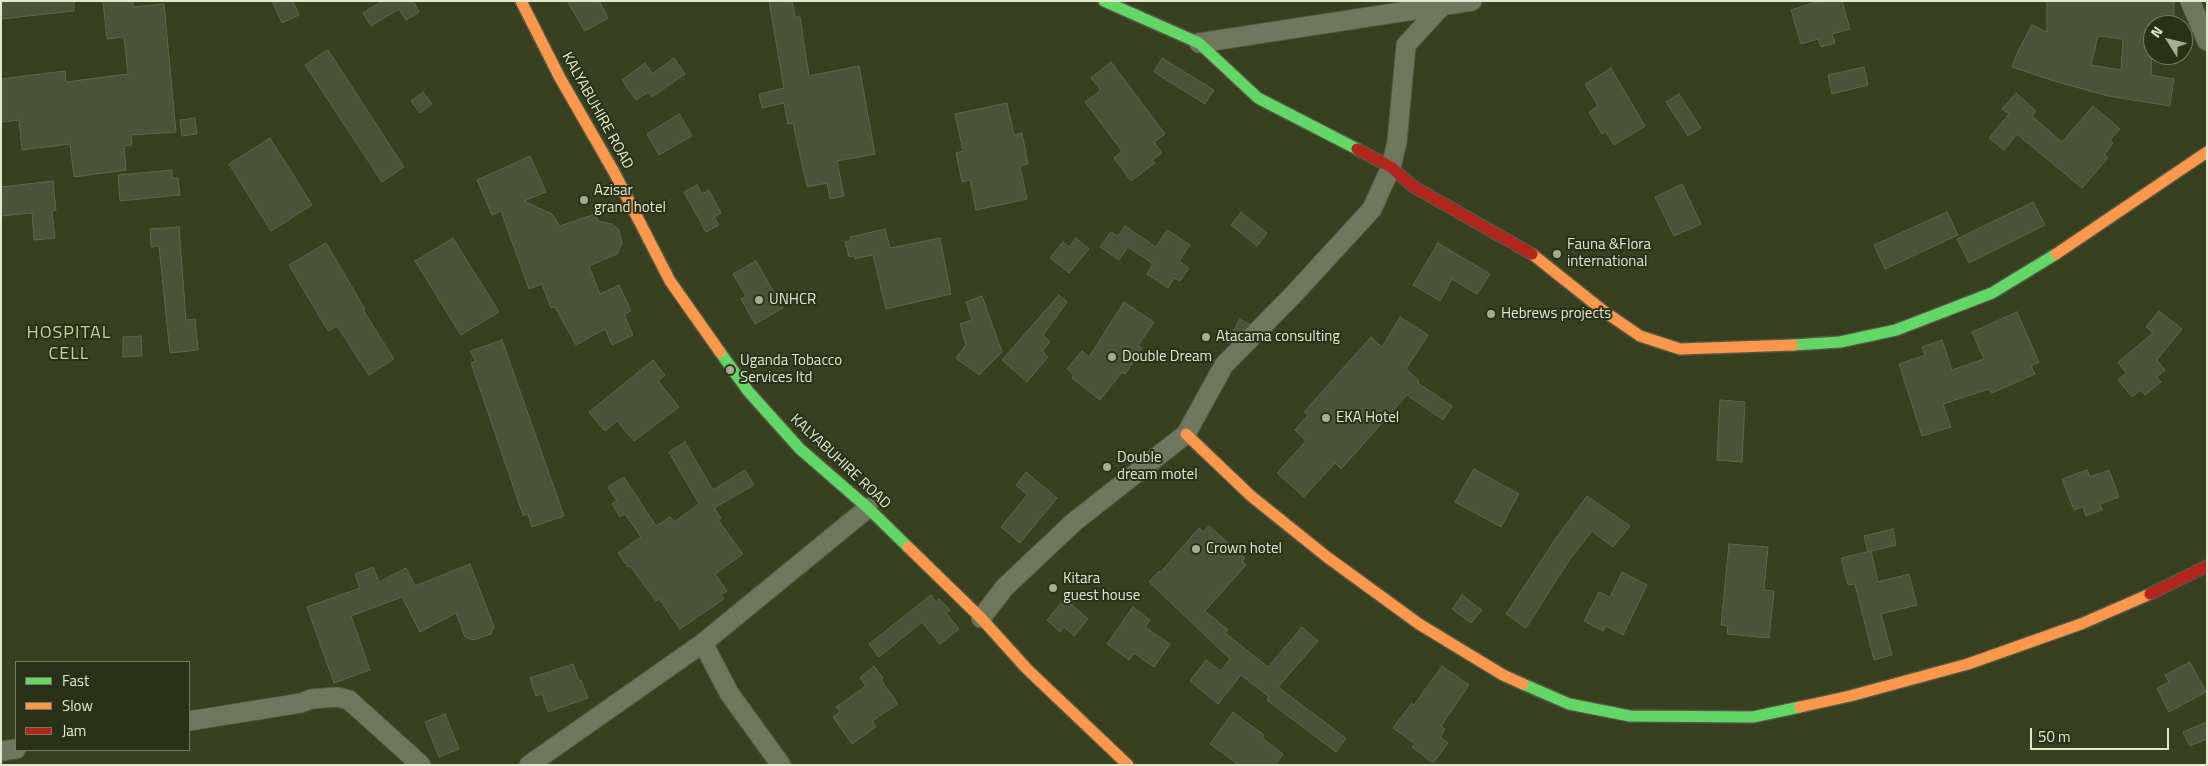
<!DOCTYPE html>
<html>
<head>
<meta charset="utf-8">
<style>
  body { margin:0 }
  #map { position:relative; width:2208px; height:766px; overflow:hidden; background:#394020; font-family:"Titillium Web",sans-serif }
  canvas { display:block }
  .frame { position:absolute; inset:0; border:2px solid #e0eacc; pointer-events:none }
  .legend { position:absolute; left:15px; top:661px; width:175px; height:90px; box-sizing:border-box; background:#2a3118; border:1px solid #737b60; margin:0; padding:6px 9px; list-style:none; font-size:15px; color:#e0eacc }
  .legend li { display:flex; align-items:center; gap:10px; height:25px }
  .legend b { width:25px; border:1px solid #737b60 }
  .north { position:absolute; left:2143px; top:15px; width:50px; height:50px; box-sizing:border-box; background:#2a3118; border:1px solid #737b60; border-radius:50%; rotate:306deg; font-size:14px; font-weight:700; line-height:20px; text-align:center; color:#e0eacc }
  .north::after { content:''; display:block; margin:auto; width:18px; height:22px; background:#a6ae90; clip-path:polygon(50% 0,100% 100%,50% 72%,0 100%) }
  .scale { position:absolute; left:2030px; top:728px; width:139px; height:22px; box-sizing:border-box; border:2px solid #e0eacc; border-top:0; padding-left:6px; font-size:15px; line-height:18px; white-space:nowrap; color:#e0eacc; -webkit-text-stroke:4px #2a3118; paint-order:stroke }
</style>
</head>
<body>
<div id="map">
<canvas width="2208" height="766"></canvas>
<div class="frame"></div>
<ul class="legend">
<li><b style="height:6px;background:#63d668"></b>Fast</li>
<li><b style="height:6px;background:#ff974d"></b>Slow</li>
<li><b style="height:6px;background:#b3261e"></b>Jam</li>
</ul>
<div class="north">N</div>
<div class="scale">50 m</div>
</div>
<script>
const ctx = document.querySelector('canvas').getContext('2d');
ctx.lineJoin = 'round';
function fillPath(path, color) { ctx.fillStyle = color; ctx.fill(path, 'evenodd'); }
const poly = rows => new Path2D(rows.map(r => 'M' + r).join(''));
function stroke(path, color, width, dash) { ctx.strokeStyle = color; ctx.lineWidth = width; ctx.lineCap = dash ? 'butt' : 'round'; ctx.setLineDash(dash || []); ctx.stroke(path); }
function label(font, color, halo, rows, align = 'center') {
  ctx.font = font + ' "Titillium Web",sans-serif'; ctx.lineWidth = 4; ctx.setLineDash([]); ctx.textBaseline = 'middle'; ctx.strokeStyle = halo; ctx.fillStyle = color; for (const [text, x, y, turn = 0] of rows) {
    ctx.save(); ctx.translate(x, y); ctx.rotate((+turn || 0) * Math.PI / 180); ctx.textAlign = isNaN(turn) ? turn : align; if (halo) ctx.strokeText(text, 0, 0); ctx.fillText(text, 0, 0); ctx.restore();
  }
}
const building = poly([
  [1,1,74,1,74,11,1,19,1,1],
  [103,1,133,1,133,7,164,4,176,132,131,135,132,145,124,146,126,170,74,177,70,144,22,150,19,120,1,122,1,79,65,71,66,82,128,74,124,37,107,39,103,1],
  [272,1,293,1,299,15,282,23,272,1],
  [382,1,413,1,419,12,406,20,399,9,371,26,363,13,382,1],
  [567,1,599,1,608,18,585,31,567,1],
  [769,1,792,1,795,17,800,17,809,76,859,66,875,154,837,161,844,196,830,199,827,183,807,187,793,123,788,124,784,103,762,108,759,94,784,88,769,1],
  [1819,1,1842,1,1850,29,1832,34,1835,43,1821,47,1818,39,1801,44,1791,10,1819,1],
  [2047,1,2174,1,2174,25,2153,25,2151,75,2174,79,2170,106,2108,96,2054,81,2012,67,2017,53,2032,25,2047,32,2047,1],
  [2098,36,2123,39,2121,70,2091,65,2098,36],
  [328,50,404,167,382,182,305,65,328,50],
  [674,58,685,74,652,97,648,92,636,100,622,80,645,63,652,74,674,58],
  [1162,58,1214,90,1205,104,1154,72,1162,58],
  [1111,62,1165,134,1154,142,1162,153,1152,160,1155,163,1131,181,1114,158,1122,151,1085,102,1101,90,1091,78,1111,62],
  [1864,67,1868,85,1832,94,1828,75,1864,67],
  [1611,68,1645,126,1614,145,1606,132,1602,134,1589,112,1598,106,1585,84,1611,68],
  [423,92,432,104,420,113,411,101,423,92],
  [2016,93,2036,111,2032,116,2062,142,2093,106,2120,129,2110,140,2113,143,2104,155,2108,158,2082,188,2017,134,2004,150,1989,138,2009,114,2002,109,2016,93],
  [1679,94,1701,128,1688,136,1666,102,1679,94],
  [1007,103,1014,135,1022,133,1028,164,1020,166,1027,199,976,210,970,180,962,182,956,153,963,151,955,114,1007,103],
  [679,114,692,136,659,155,647,134,679,114],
  [195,118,197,134,182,136,180,120,195,118],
  [270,138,312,205,271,231,229,164,270,138],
  [530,156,546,192,524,201,552,214,560,226,595,214,598,221,612,224,619,230,622,243,617,254,589,266,600,294,619,285,631,311,624,314,633,335,612,345,605,329,576,345,555,307,551,308,542,284,529,289,501,211,492,215,477,180,530,156],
  [172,170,172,178,178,178,180,195,120,201,118,175,172,170],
  [53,181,56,210,52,211,55,238,34,240,32,213,1,216,1,187,53,181],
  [1682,184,1701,224,1674,236,1655,197,1682,184],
  [697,185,702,194,709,190,721,213,714,217,719,225,706,232,684,192,697,185],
  [2033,202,2045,225,1969,263,1957,239,2033,202],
  [1241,212,1267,233,1257,246,1231,225,1241,212],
  [1947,212,1958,235,1885,269,1874,245,1947,212],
  [1125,226,1156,247,1167,230,1190,245,1179,261,1189,268,1180,281,1174,278,1168,288,1147,274,1153,264,1128,247,1119,260,1100,247,1111,232,1118,236,1125,226],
  [179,227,186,320,195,319,198,350,170,353,159,246,151,247,150,229,179,227],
  [885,229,890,248,940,238,951,294,886,309,873,255,855,259,855,256,849,257,845,242,851,241,850,237,885,229],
  [453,238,499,312,461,335,415,261,453,238],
  [1076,238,1089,249,1069,273,1050,258,1063,242,1069,247,1076,238],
  [326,243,365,309,363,310,394,359,369,375,337,326,328,331,289,265,326,243],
  [1438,243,1490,274,1477,294,1452,279,1440,301,1413,285,1438,243],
  [756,261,783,308,755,324,741,299,746,296,733,274,756,261],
  [1059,295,1067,302,1043,335,1050,342,1042,351,1048,357,1027,382,1002,360,1059,295],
  [982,296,1002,352,979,375,956,358,966,345,960,324,972,320,966,302,982,296],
  [1124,302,1154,322,1138,346,1142,348,1125,374,1122,372,1100,400,1072,378,1074,375,1067,369,1082,351,1089,357,1124,302],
  [2159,311,2182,329,2157,360,2165,370,2157,377,2161,382,2145,395,2140,390,2132,397,2118,380,2126,373,2118,362,2153,333,2146,327,2159,311],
  [2017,312,2039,362,2031,366,2035,374,1992,393,1989,389,1943,404,1951,427,1922,436,1899,364,1925,355,1922,347,1942,340,1952,370,1984,359,1972,332,2017,312],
  [1400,317,1428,335,1406,369,1419,381,1418,383,1452,406,1443,420,1407,395,1341,469,1335,463,1304,497,1277,473,1306,441,1295,430,1308,415,1304,412,1371,337,1382,347,1400,317],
  [1240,319,1249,324,1232,340,1229,339,1240,319],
  [141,336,142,356,123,357,123,337,141,336],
  [502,340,564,516,532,527,528,514,523,515,471,363,476,361,470,351,502,340],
  [653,360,665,375,658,381,679,407,634,441,617,421,605,431,589,412,653,360],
  [1720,400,1745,402,1742,462,1717,460,1720,400],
  [685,442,713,490,745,470,754,485,714,508,721,518,718,520,743,554,715,574,727,591,721,595,724,599,680,629,659,599,656,601,630,566,628,567,618,553,641,537,625,514,620,517,612,504,617,501,608,487,624,477,656,526,670,517,674,522,699,504,669,452,685,442],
  [1474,469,1519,494,1501,527,1455,502,1474,469],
  [2087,470,2090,477,2109,470,2119,497,2100,504,2102,510,2086,516,2083,507,2074,510,2062,479,2087,470],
  [1026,472,1057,498,1020,543,1001,527,1027,495,1016,485,1026,472],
  [1587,496,1630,526,1613,547,1592,531,1570,559,1526,628,1506,614,1554,541,1587,496],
  [1209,526,1245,558,1242,562,1246,565,1205,611,1228,630,1225,633,1268,667,1302,627,1318,641,1278,687,1346,738,1336,752,1267,700,1269,697,1241,675,1218,704,1190,681,1206,660,1221,671,1230,659,1149,582,1159,571,1160,573,1199,528,1203,532,1209,526],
  [1893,529,1896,545,1868,552,1864,536,1893,529],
  [1729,544,1768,547,1764,590,1774,591,1769,638,1727,634,1728,626,1721,625,1729,544],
  [1871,551,1878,582,1909,574,1917,605,1881,614,1892,655,1874,660,1855,584,1848,585,1841,558,1871,551],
  [470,564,494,627,491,634,474,640,465,637,456,613,420,632,402,597,351,616,370,670,334,683,307,607,360,588,355,574,373,567,379,582,406,568,415,586,470,564],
  [1622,572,1647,585,1623,635,1606,626,1603,631,1584,621,1599,592,1610,597,1622,572],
  [931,595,936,602,939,599,950,610,946,613,959,629,940,644,922,622,879,657,869,644,931,595],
  [1462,595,1482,610,1471,623,1452,609,1462,595],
  [1065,599,1088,619,1074,636,1064,627,1060,632,1047,620,1065,599],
  [1133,607,1150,620,1145,627,1170,644,1154,667,1134,653,1129,660,1107,644,1133,607],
  [2190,662,2206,692,2169,712,2157,688,2169,682,2165,675,2190,662],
  [573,664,579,681,581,680,588,698,548,712,542,694,536,696,530,678,573,664],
  [874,666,883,678,881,680,898,704,872,721,876,727,852,744,833,717,840,712,836,707,866,686,860,678,874,666],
  [1442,666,1469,685,1441,726,1445,729,1440,737,1448,743,1433,763,1412,747,1415,744,1393,728,1412,703,1414,705,1442,666],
  [1233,712,1264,735,1262,738,1283,754,1275,765,1239,765,1210,744,1233,712],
  [445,714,459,749,439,757,425,722,445,714],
  [2207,722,2207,739,2190,746,2183,732,2207,722]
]);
fillPath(building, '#4d533a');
stroke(building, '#5f654b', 1);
const street = poly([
  [2190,1,2207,41],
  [1199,43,1472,1],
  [981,618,1005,587,1074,522,1186,434,1224,365,1293,295,1372,209,1391,167,1397,142,1406,45,1441,7,1434,1],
  [703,643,729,693,781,765],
  [189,721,301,703,311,699,337,697,349,700,421,765],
  [1,751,16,749],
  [529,765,703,643,868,508]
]);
const fast = poly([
  [1104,1,1199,43,1258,98,1357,149],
  [1793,345,1840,342,1896,330,1992,293,2056,254],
  [720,352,748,391,800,449,868,508,908,547],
  [1523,684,1569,704,1630,716,1753,717,1800,707]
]);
const slow = poly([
  [521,1,560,78,614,172,670,281,720,352],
  [1532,254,1605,312,1640,336,1680,349,1793,345],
  [2056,254,2207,152],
  [1186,434,1251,496,1327,557,1419,624,1503,675,1523,684],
  [908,547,981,618,1027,669,1128,765],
  [1800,707,1850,696,1968,664,2081,624,2150,594]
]);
const jam = poly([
  [1357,149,1391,167,1414,187,1532,254],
  [2150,594,2207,566]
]);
stroke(street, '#535940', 21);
stroke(fast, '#535940', 14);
stroke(slow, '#535940', 14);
stroke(jam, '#535940', 14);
stroke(street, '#70775f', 19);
stroke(fast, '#63d668', 11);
stroke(slow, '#ff974d', 11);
stroke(jam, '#b3261e', 11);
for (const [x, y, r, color] of [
  [584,200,5,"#a6ae90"],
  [1557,254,5,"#a6ae90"],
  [759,300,5,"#a6ae90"],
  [1491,314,5,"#a6ae90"],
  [1206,337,5,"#a6ae90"],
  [1112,357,5,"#a6ae90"],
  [730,370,5,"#a6ae90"],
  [1326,418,5,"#a6ae90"],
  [1107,467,5,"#a6ae90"],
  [1196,549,5,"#a6ae90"],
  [1053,588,5,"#a6ae90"]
]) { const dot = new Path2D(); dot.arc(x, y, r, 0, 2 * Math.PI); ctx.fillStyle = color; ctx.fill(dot); stroke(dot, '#2a3118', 2); }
label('15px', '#e0eacc', '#2a3118', [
  ["KALYABUHIRE ROAD",597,111,61],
  ["KALYABUHIRE ROAD",840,462,43]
]);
label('15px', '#e0eacc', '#2a3118', [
  ["Azisar",594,191],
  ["grand hotel",594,208],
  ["Fauna &Flora",1567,245],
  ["international",1567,262],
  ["UNHCR",769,300],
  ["Hebrews projects",1501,314],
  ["Atacama consulting",1216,337],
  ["Double Dream",1122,357],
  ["Uganda Tobacco",740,361],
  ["Services ltd",740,378],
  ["EKA Hotel",1336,418],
  ["Double",1117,458],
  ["dream motel",1117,475],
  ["Crown hotel",1206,549],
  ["Kitara",1063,579],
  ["guest house",1063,596]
], 'left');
ctx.letterSpacing = '1px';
label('18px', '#c2d597', '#2a3118', [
  ["HOSPITAL",69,334],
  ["CELL",69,355]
]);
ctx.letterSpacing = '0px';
</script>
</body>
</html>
